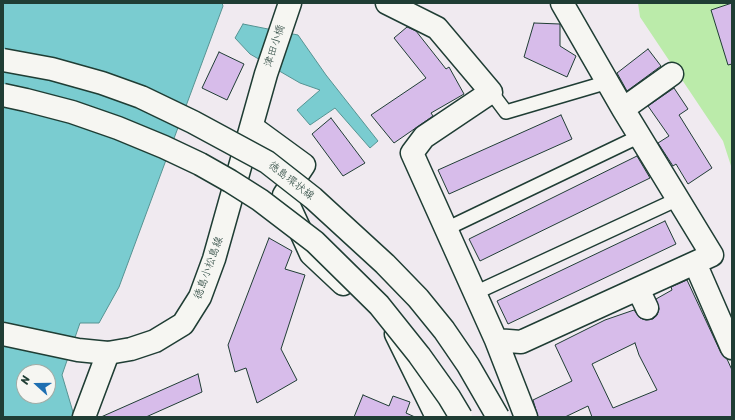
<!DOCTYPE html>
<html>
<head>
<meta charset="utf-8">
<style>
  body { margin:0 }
  #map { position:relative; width:735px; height:420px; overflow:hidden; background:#f0eaf0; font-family:Sriracha,sans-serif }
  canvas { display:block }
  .frame { position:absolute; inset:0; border:4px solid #1f3d34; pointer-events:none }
  .north { position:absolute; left:16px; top:364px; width:40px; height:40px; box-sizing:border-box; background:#f6f6f2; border:1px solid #a0aca6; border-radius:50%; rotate:291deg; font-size:11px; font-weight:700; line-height:16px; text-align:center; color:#1f3d34 }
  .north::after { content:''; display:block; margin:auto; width:14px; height:18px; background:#1f6fb2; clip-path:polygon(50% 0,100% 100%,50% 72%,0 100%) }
</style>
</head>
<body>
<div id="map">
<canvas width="735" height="420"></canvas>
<div class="frame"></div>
<div class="north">N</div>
</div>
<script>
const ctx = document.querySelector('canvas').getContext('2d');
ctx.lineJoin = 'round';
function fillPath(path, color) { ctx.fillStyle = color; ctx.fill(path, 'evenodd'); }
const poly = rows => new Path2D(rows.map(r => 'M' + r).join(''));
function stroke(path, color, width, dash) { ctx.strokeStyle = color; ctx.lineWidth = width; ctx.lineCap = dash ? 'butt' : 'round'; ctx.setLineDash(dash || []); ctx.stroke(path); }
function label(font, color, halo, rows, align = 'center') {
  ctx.font = font + ' Sriracha,"Klee One",sans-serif'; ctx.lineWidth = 3; ctx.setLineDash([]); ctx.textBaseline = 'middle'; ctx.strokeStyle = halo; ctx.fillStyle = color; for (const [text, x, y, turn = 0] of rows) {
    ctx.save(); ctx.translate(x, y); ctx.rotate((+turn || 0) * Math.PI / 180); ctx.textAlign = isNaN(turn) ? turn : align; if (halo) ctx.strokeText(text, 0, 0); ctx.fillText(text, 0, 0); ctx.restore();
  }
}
fillPath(poly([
  [638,3,732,3,732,169,723,141,640,17]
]), '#bbebaa');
const water = poly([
  [3,3,222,3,223,6,119,287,99,323,80,323,62,375,73,412,72,417,3,417,3,3],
  [24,372,48,372,48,396,24,396,24,372],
  [243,24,298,35,326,75,378,141,370,148,335,108,310,125,297,110,320,90,300,83,250,54,235,38,243,24]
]);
fillPath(water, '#7accd0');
stroke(water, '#569392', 1);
const building = poly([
  [732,3,732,64,728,65,711,10,732,3],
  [534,23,560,24,560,46,576,56,567,77,524,57,534,23],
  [407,27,416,31,446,69,449,67,464,94,431,113,433,116,394,143,371,115,426,78,394,38,407,27],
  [648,49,661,66,627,91,617,73,648,49],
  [219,52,244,64,227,100,202,88,219,52],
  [674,88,688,109,679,115,712,168,688,184,676,164,673,166,658,143,669,136,648,106,674,88],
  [561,115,572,139,449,194,438,170,561,115],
  [331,118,365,163,343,176,312,134,331,118],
  [637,156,650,178,480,261,469,239,637,156],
  [665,221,676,244,508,324,497,301,665,221],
  [269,238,292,251,285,269,305,275,281,349,297,380,257,403,246,368,235,372,228,345,269,238],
  [687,280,721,353,727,359,732,370,732,417,592,417,588,406,565,417,538,417,533,400,572,381,555,345,605,320,634,310,640,318,646,320,653,319,657,315,659,309,656,299,672,290,671,287,687,280],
  [635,343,639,355,657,390,613,408,592,364,635,343],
  [198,374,202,392,146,417,101,417,198,374],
  [363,395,389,406,393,396,410,402,406,413,415,417,354,417,363,395]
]);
fillPath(building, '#d7bcea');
stroke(building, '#1f3d34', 1);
const service = poly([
  [491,92,506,112,608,82],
  [446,229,640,136],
  [475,293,678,199]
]);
const minor = poly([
  [387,3,437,28,491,92,424,137,412,153,496,340,521,342,712,255,623,109,562,3],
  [623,109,672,74],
  [695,263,732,348],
  [638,289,647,308],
  [496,340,526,417]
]);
const tertiary = poly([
  [252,127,304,165,284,195,311,254,343,284],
  [396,334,437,417],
  [84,417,108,353]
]);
const secondary = poly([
  [3,334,78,350,108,353,131,349,155,341,183,324,200,297,214,259,266,74,290,3]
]);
stroke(service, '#1f3d34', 16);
stroke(minor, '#1f3d34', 25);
stroke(tertiary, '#1f3d34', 25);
stroke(secondary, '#1f3d34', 25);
stroke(service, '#f6f6f2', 13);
stroke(minor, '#f6f6f2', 22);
stroke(tertiary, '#f6f6f2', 22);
stroke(secondary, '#f6f6f2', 22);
const primaryBridge = poly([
  [3,60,52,69,102,83,141,97,193,122,267,162,313,198,385,264,418,298,444,330,468,365,498,417],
  [3,95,26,100,72,112,118,128,164,147,200,164,230,181,260,200,315,242,379,305,419,355,449,397,461,417]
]);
stroke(primaryBridge, '#1f3d34', 25, []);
stroke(primaryBridge, '#f6f6f2', 22);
label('11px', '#1f3d34', '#f6f6f2', [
  ["津田小橋",275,46,-72],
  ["徳島環状線",291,181,38],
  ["徳島小松島線",209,268,-70]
]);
</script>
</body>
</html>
